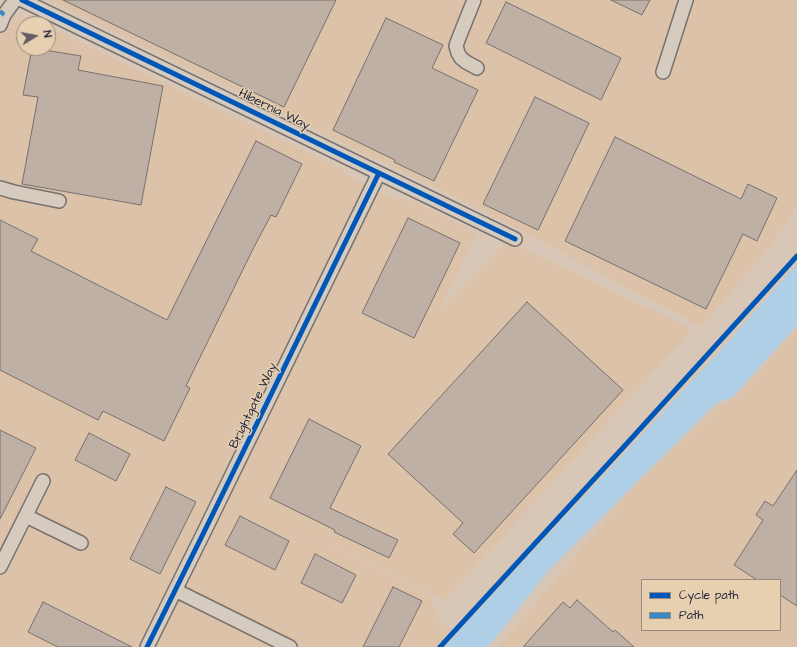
<!DOCTYPE html>
<html>
<head>
<meta charset="utf-8">
<style>
  body { margin:0 }
  #map { position:relative; width:797px; height:647px; overflow:hidden; background:#d8c7b6; font-family:"Architects Daughter",sans-serif }
  canvas { display:block }
  .legend { position:absolute; left:641px; top:579px; width:140px; height:52px; box-sizing:border-box; background:#e6d0af; border:1px solid #988a81; margin:0; padding:5px 7px; list-style:none; font-size:12px; color:#22223b }
  .legend li { display:flex; align-items:center; gap:8px; height:20px }
  .legend b { width:20px; border:1px solid #988a81 }
  .north { position:absolute; left:16px; top:16px; width:40px; height:40px; box-sizing:border-box; background:#e6d0af; border:1px solid #988a81; border-radius:50%; rotate:80deg; font-size:11px; font-weight:700; line-height:16px; text-align:center; color:#22223b }
  .north::after { content:''; display:block; margin:auto; width:14px; height:18px; background:#625c66; clip-path:polygon(50% 0,100% 100%,50% 72%,0 100%) }
</style>
</head>
<body>
<div id="map">
<canvas width="797" height="647"></canvas>
<ul class="legend">
<li><b style="height:5px;background:#0057b8"></b>Cycle path</li>
<li><b style="height:5px;background:#3887c6"></b>Path</li>
</ul>
<div class="north">N</div>
</div>
<script>
const ctx = document.querySelector('canvas').getContext('2d');
ctx.lineJoin = 'round';
function fillPath(path, color) { ctx.fillStyle = color; ctx.fill(path, 'evenodd'); }
const poly = rows => new Path2D(rows.map(r => 'M' + r).join(''));
function stroke(path, color, width, dash) { ctx.strokeStyle = color; ctx.lineWidth = width; ctx.lineCap = dash ? 'butt' : 'round'; ctx.setLineDash(dash || []); ctx.stroke(path); }
function label(font, color, halo, rows, align = 'center') {
  ctx.font = font + ' "Architects Daughter",sans-serif'; ctx.lineWidth = 3; ctx.setLineDash([]); ctx.textBaseline = 'middle'; ctx.strokeStyle = halo; ctx.fillStyle = color; for (const [text, x, y, turn = 0] of rows) {
    ctx.save(); ctx.translate(x, y); ctx.rotate((+turn || 0) * Math.PI / 180); ctx.textAlign = isNaN(turn) ? turn : align; if (halo) ctx.strokeText(text, 0, 0); ctx.fillText(text, 0, 0); ctx.restore();
  }
}
fillPath(poly([
  [49,0,797,0,797,205,773,243,701,327,486,212],
  [0,15,16,18,23,17,30,18,42,24,24,24,24,48,48,48,48,27,336,166,344,170,349,176,394,199,403,199,412,201,476,233,439,311,507,241,692,329,445,600,269,515,425,592,431,597,439,622,445,627,451,630,436,647,0,647],
  [797,329,797,647,498,647,637,483,718,408,739,395],
  [642,580,780,580,780,630,642,630]
]), '#dbc2a9');
fillPath(poly([
  [797,264,797,325,733,397,716,403,550,569,488,647,445,647,518,567,720,351]
]), '#aecfe6');
const building = poly([
  [63,0,336,0,284,107,63,0],
  [611,0,650,0,642,15,611,0],
  [506,2,621,58,601,100,486,43,506,2],
  [386,18,443,45,432,68,478,90,434,181,394,162,395,160,333,130,386,18],
  [32,48,81,56,78,70,163,86,141,205,22,184,38,97,23,95,32,48],
  [535,97,589,123,538,230,483,204,535,97],
  [615,137,741,199,748,184,777,198,757,241,743,234,706,309,565,241,615,137],
  [256,141,302,164,276,217,271,215,253,249,186,386,190,388,164,441,103,411,98,420,0,370,0,220,38,239,31,251,167,320,256,141],
  [408,218,460,243,414,338,362,313,408,218],
  [527,302,623,390,474,553,453,534,463,523,388,454,527,302],
  [309,419,361,446,330,508,398,540,389,558,334,532,335,530,270,498,309,419],
  [0,430,36,448,0,519,0,430],
  [89,433,130,454,116,481,75,460,89,433],
  [797,470,797,606,780,595,780,580,757,580,734,565,763,520,756,515,765,501,773,506,797,470],
  [166,487,196,502,160,574,130,559,166,487],
  [240,516,289,541,275,570,225,545,240,516],
  [315,554,356,575,342,603,301,583,315,554],
  [393,587,422,601,399,647,363,647,393,587],
  [577,600,613,632,615,630,634,647,523,647,563,602,570,608,577,600],
  [43,602,132,647,58,647,28,632,43,602]
]);
fillPath(building, '#beb0a5');
stroke(building, '#78716e', 1);
const minor = poly([
  [22,0,515,239],
  [474,0,458,40,456,46,458,53,461,58,466,62,477,68],
  [0,25,4,15,15,0],
  [663,72,686,0],
  [0,188,14,192,59,201],
  [26,516,81,543],
  [0,567,43,481],
  [175,590,290,647],
  [147,647,205,530,379,173]
]);
stroke(minor, '#78716e', 16);
stroke(minor, '#d5cbbf', 13);
stroke(poly([
  [0,11,4,15]
]), '#3887c6', 4, [8, 4]);
stroke(poly([
  [22,0,515,239],
  [147,647,205,530,379,173],
  [440,647,630,440,797,256]
]), '#0057b8', 5);
label('13px', '#22223b', '#e6d0af', [
  ["Hibernia Way",274,110,26],
  ["Brightgate Way",254,406,-64]
]);
</script>
</body>
</html>
